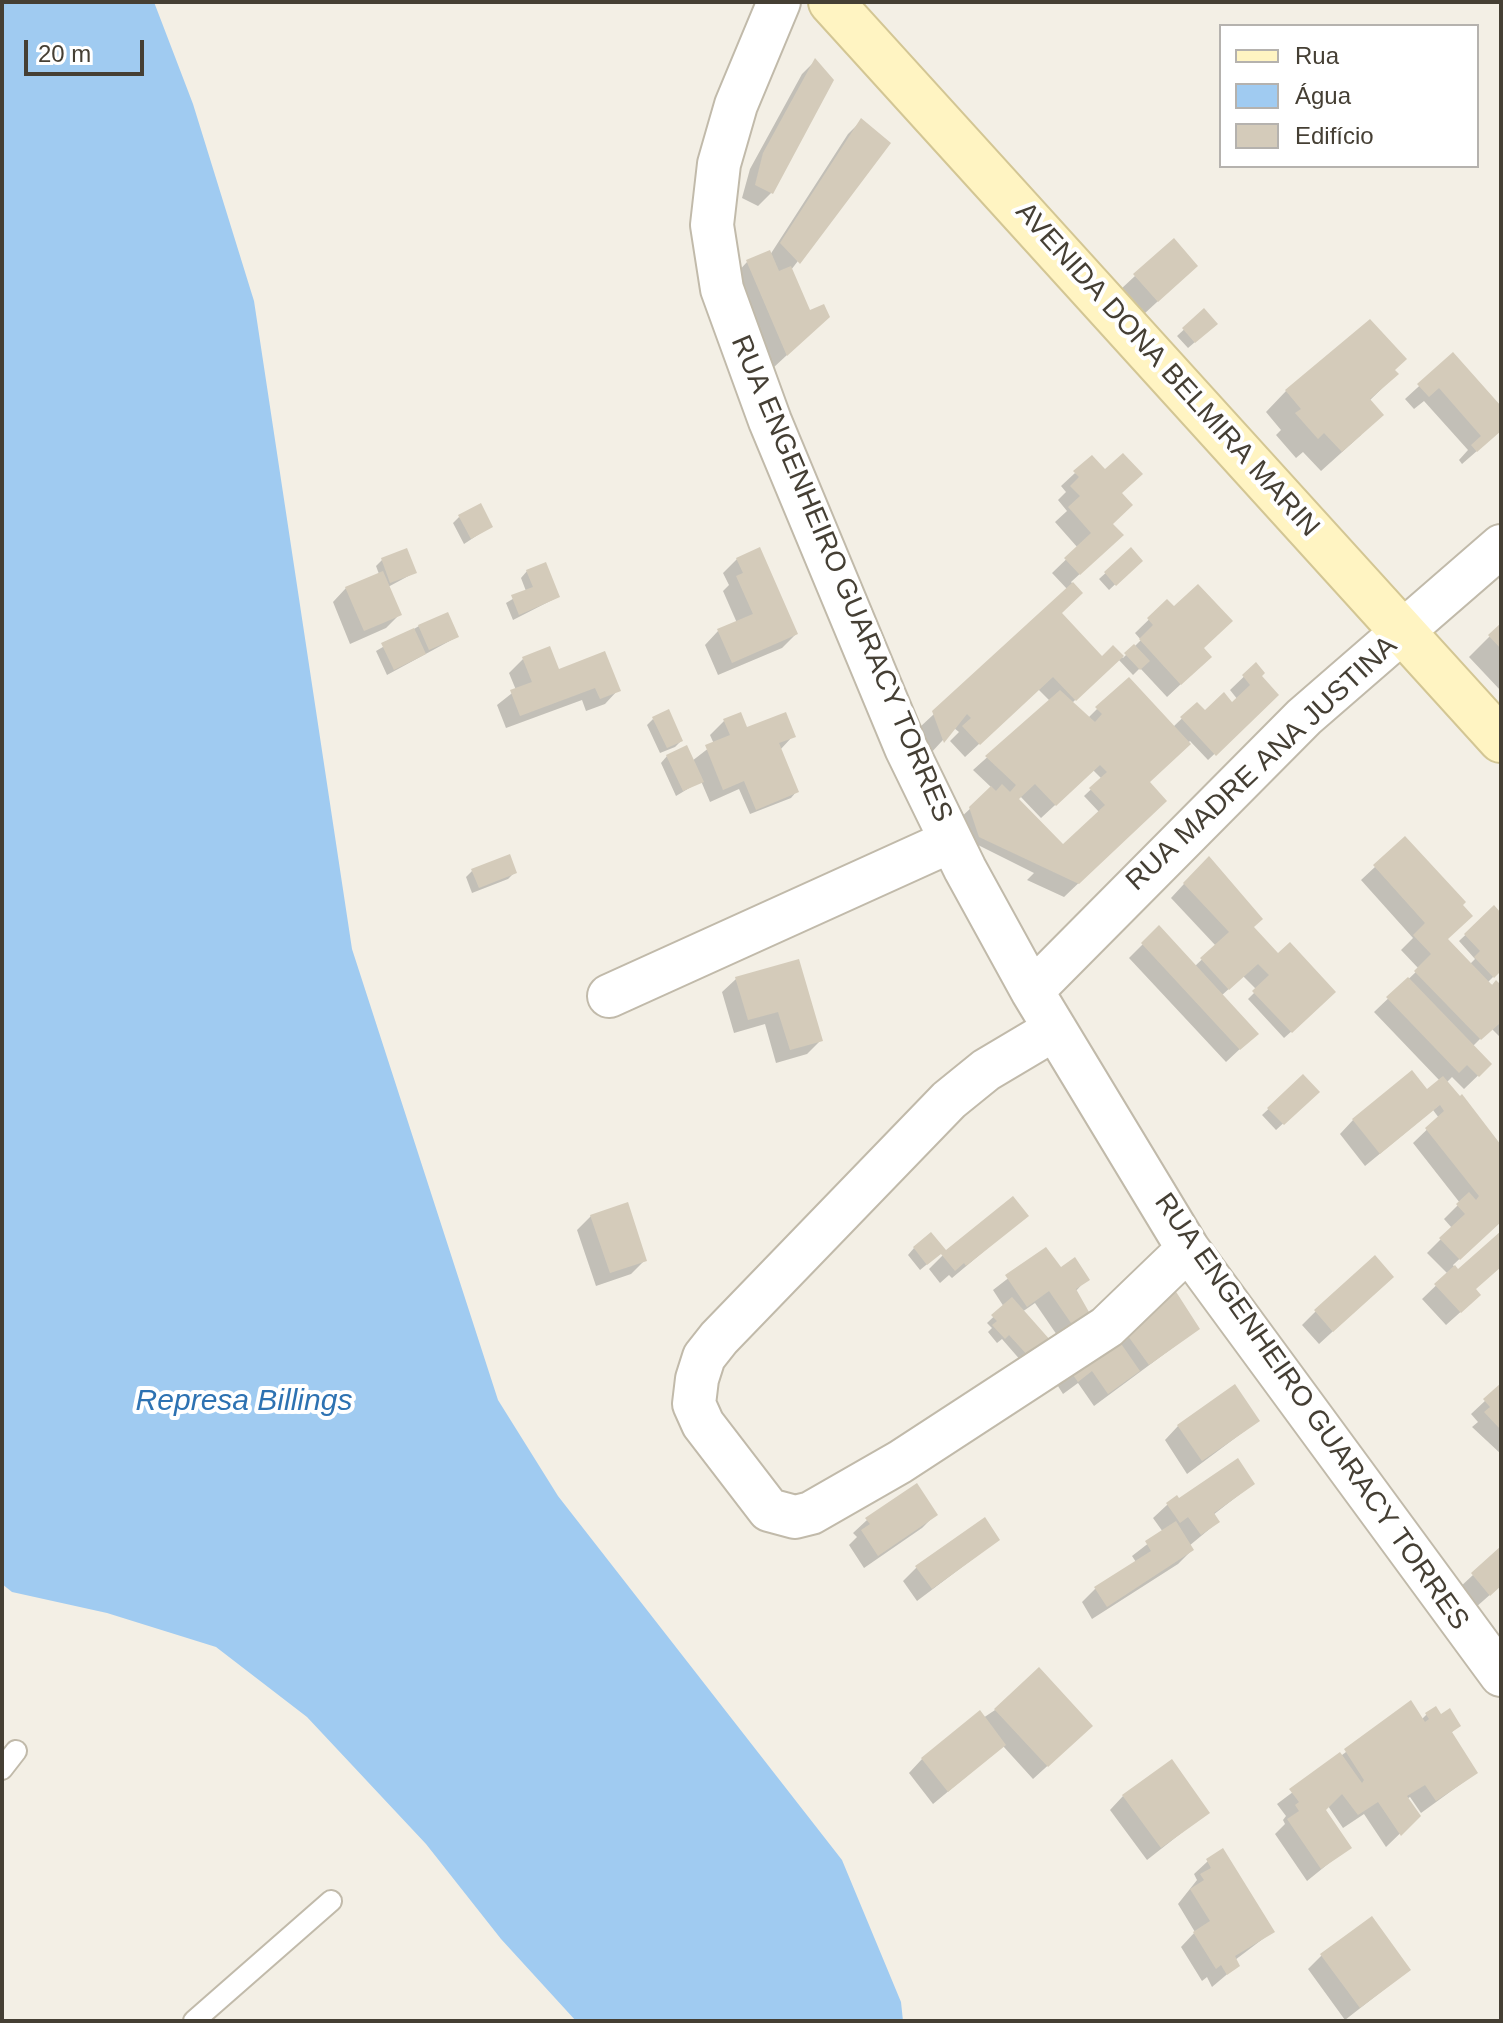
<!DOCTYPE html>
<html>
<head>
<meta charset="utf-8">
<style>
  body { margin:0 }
  #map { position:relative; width:1503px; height:2023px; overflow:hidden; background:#f3efe5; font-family:Helvetica,sans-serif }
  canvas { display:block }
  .frame { position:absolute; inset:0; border:4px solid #453f34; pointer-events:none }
  .legend { position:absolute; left:1219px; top:24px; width:260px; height:144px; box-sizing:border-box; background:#fff; border:2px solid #b5b2ae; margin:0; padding:10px 14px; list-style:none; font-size:24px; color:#453f34 }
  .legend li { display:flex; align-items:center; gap:16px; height:40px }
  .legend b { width:40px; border:2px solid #b5b2ae }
  .scale { position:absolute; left:24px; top:40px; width:120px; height:36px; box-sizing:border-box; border:4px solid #453f34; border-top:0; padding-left:10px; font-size:24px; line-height:28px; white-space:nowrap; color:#453f34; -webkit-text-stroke:6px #fff; paint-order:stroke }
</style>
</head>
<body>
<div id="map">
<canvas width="1503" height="2023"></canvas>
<div class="frame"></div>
<ul class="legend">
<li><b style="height:10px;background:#fff4c2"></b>Rua</li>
<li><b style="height:22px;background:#a0cbf1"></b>Água</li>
<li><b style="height:22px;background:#d4cbba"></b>Edifício</li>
</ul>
<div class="scale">20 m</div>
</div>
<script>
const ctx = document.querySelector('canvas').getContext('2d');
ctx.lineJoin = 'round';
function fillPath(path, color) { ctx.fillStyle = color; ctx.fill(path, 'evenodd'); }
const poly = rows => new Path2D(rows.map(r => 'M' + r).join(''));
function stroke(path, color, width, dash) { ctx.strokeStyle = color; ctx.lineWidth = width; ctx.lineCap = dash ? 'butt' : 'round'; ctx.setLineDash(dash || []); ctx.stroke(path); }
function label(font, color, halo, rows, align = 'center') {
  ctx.font = font + ' Helvetica,sans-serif'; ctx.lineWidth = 8; ctx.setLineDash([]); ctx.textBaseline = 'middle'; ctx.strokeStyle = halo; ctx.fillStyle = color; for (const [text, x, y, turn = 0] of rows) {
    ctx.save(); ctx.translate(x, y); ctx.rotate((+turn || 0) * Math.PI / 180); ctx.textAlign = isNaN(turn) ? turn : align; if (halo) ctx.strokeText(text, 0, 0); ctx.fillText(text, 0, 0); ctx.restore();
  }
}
fillPath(poly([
  [2,2,154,2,193,104,254,301,352,949,498,1400,558,1496,842,1860,901,2002,903,2021,576,2021,501,1939,426,1844,307,1717,216,1647,107,1613,12,1592,2,1584]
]), '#a0cbf1');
fillPath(poly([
  [815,61,772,192,758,206,742,198,750,169,802,74],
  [861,121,888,144,791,270,814,330,773,368,734,276,747,262,770,255,848,134],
  [1135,276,1182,279,1144,314,1121,289],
  [1204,311,1209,330,1188,348,1177,336],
  [1453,355,1501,410,1501,430,1462,464,1459,460,1468,450,1424,401,1414,409,1405,399],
  [1393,370,1397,374,1369,401,1361,435,1321,471,1303,452,1296,458,1276,435,1281,430,1266,412,1286,391],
  [1075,473,1119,494,1107,549,1071,582,1081,593,1060,613,1101,658,1113,647,1123,658,1141,640,1135,633,1167,602,1202,649,1196,670,1167,697,1140,668,1133,675,1118,659,1072,703,1088,718,1097,709,1173,727,1197,704,1205,713,1232,705,1238,700,1230,690,1256,665,1263,708,1208,760,1190,741,1148,782,1151,814,1064,897,1027,880,1034,873,972,842,956,822,992,788,973,770,1050,701,1038,689,965,757,950,741,959,732,954,728,930,754,920,727,1068,590,1052,573,1078,548,1055,522,1067,511,1058,500,1066,492,1061,486],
  [1093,770,1102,779,1084,796,1100,813,1055,854,1017,799,1020,796,1041,818],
  [459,517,490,527,464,544,453,523],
  [1131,550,1140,561,1109,590,1099,579],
  [737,559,796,634,782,648,718,675,705,645,718,631,737,623,723,591,729,585,723,573],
  [382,560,414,573,388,587,399,615,386,628,350,644,333,602,346,588,379,574,376,566],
  [527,571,558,597,513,620,506,603,526,591,521,578],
  [1501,625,1501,691,1469,657],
  [419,626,457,637,387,675,376,651],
  [523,659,558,672,618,690,605,704,586,711,582,700,506,728,497,705,516,690,509,673],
  [740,714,746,730,793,736,780,750,797,791,791,798,750,814,739,789,710,802,701,781,676,796,661,763,667,756,692,761,714,744,710,735,724,721],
  [653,719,681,741,675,747,660,753,647,725],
  [1405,839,1446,939,1470,964,1475,959,1459,941,1494,908,1501,916,1501,969,1487,983,1501,988,1501,1038,1491,1028,1473,1046,1490,1064,1464,1089,1452,1077,1446,1083,1501,1148,1501,1220,1453,1265,1458,1272,1501,1233,1501,1265,1474,1290,1465,1308,1446,1325,1422,1299,1448,1274,1427,1253,1452,1228,1444,1219,1460,1203,1413,1143,1439,1118,1433,1110,1365,1166,1340,1134,1353,1120,1427,1092,1440,1081,1374,1012,1419,969,1401,950,1413,938,1361,880],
  [472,871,515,872,508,879,472,893,466,877],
  [1195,872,1252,928,1320,1006,1284,1038,1248,999,1257,990,1243,976,1221,996,1242,1047,1226,1062,1129,958,1159,928,1194,967,1216,946,1171,898],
  [736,979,821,1040,807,1054,776,1063,765,1024,734,1033,722,992],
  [1303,1077,1317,1092,1276,1130,1262,1115],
  [591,1216,645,1260,631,1274,596,1286,577,1230],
  [1026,1216,952,1278,949,1275,940,1283,929,1269,943,1255],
  [914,1248,937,1256,920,1270,908,1255],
  [1046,1249,1061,1270,1087,1279,1075,1292,1095,1327,1068,1351,1035,1303,1022,1312,1048,1341,1022,1362,1002,1339,997,1343,988,1332,992,1328,987,1323,1004,1307,993,1290],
  [1378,1290,1319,1344,1302,1325,1316,1311],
  [1121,1326,1198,1329,1094,1406,1078,1383,1063,1394,1056,1383],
  [1501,1386,1501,1454,1472,1427,1478,1422,1471,1414],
  [1258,1421,1187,1474,1165,1440,1178,1426],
  [1253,1484,1213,1515,1218,1522,1189,1546,1192,1550,1178,1564,1092,1619,1082,1602,1095,1589,1136,1562,1132,1556,1163,1532,1153,1518,1167,1505,1177,1498,1178,1501],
  [936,1514,922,1528,864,1568,849,1545,857,1537,853,1533,867,1520],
  [998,1540,917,1601,903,1581,917,1567],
  [1501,1549,1501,1585,1475,1608,1459,1588],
  [1411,1703,1421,1720,1427,1714,1440,1716,1459,1725,1450,1734,1476,1773,1421,1813,1410,1797,1407,1799,1418,1816,1386,1847,1364,1814,1343,1828,1328,1806,1323,1810,1349,1847,1307,1881,1275,1834,1285,1824,1283,1820,1286,1816,1277,1804],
  [995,1710,1077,1739,1033,1779,1003,1746,933,1804,909,1773,922,1759],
  [1123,1796,1208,1812,1147,1860,1110,1810],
  [1208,1861,1272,1932,1235,1960,1238,1965,1212,1987,1207,1977,1202,1981,1181,1947,1195,1932,1178,1904,1197,1880,1194,1874],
  [1322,1955,1409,1970,1345,2020,1308,1969]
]), '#0003');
fillPath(poly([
  [815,58,834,80,773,194,755,185,763,153],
  [861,118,891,143,800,264,780,243],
  [1174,238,1198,266,1158,302,1133,274],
  [770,250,779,271,791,266,810,310,824,304,830,317,787,356,746,260],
  [1204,308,1218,324,1195,343,1182,328],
  [1370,319,1407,359,1395,370,1399,374,1370,399,1384,415,1342,452,1324,433,1318,439,1295,413,1301,409,1285,390],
  [1453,352,1501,406,1501,431,1477,452,1471,445,1481,436,1439,388,1429,397,1417,384],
  [1123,453,1143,474,1122,493,1133,505,1113,524,1124,535,1080,575,1064,558,1091,533,1068,507,1080,496,1070,486,1079,477,1073,471,1092,455,1105,469],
  [481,503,493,527,471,539,458,515],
  [760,547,798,634,732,663,717,629,753,614,736,576,743,573,736,558],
  [1131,547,1143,561,1116,586,1104,572],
  [407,548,417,573,390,583,381,558],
  [546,562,560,597,519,615,511,595,533,587,526,570],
  [383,571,402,615,364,631,345,587],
  [1073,582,1083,593,1062,613,1102,656,1113,645,1124,656,1076,701,1053,677,980,745,962,726,971,718,967,714,944,743,932,711],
  [1198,584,1233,621,1204,648,1212,657,1181,685,1139,639,1153,625,1147,618,1167,599,1174,606],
  [448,612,459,637,429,650,418,625],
  [1501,623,1501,649,1488,635],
  [414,628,426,654,394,670,381,643],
  [1134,644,1150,661,1140,670,1124,653],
  [550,646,559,669,605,651,621,691,600,699,595,688,520,716,510,690,532,682,522,657],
  [1256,662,1265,673,1262,676,1279,695,1216,756,1180,717,1197,702,1205,710,1224,692,1232,702,1250,685,1242,675],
  [1129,677,1191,744,1150,782,1167,801,1079,884,979,837,969,807,991,786,996,791,1002,784,1010,792,1016,785,985,756,1060,690,1095,722,1102,714,1095,707],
  [1100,765,1107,772,1089,788,1105,805,1063,844,1019,799,1035,784,1056,806],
  [669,709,683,741,667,748,652,717],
  [741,712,747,727,786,712,796,737,779,743,799,792,756,810,744,781,723,790,705,745,730,735,723,719],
  [687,745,704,782,683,791,666,755],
  [1405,836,1466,902,1463,905,1473,916,1448,939,1492,985,1496,980,1501,985,1501,1026,1499,1024,1481,1040,1414,971,1431,954,1413,935,1425,923,1373,865],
  [510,854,517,873,479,888,471,869],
  [1209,856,1263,919,1254,927,1278,953,1290,942,1336,992,1292,1033,1252,991,1269,975,1258,964,1229,990,1200,958,1229,932,1183,883],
  [1494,905,1501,913,1501,971,1494,978,1474,957,1480,951,1464,934],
  [1159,925,1259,1034,1240,1050,1141,943],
  [799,959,823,1041,790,1050,778,1012,748,1020,735,977],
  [1408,977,1492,1064,1479,1077,1467,1065,1459,1073,1386,997],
  [1412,1070,1427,1089,1443,1076,1460,1096,1462,1094,1501,1145,1501,1222,1460,1260,1439,1238,1465,1214,1456,1204,1469,1192,1476,1200,1479,1196,1425,1128,1444,1111,1440,1105,1380,1154,1352,1119],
  [1303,1074,1320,1092,1284,1125,1267,1108],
  [1013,1196,1029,1216,966,1266,964,1263,955,1271,941,1254,927,1265,913,1247,931,1232,946,1250],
  [628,1202,647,1261,610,1273,590,1215],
  [1501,1231,1501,1267,1476,1289,1481,1295,1461,1313,1434,1284,1455,1265,1458,1269],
  [1046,1247,1061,1267,1075,1257,1090,1280,1076,1289,1098,1328,1082,1339,1049,1291,1027,1307,1005,1275],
  [1375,1255,1394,1277,1333,1332,1314,1310],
  [1173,1287,1200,1329,1149,1365,1120,1325],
  [1012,1297,1051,1341,1030,1358,1009,1335,1005,1339,992,1325,997,1321,991,1315],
  [1115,1335,1140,1371,1108,1394,1092,1371,1078,1382,1068,1368],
  [1501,1383,1501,1430,1484,1412,1490,1407,1483,1399],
  [1235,1384,1260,1421,1202,1461,1177,1425],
  [1238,1458,1255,1484,1214,1513,1220,1522,1201,1535,1188,1517,1180,1523,1166,1503,1177,1495,1179,1498],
  [917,1483,938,1515,878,1556,861,1530,870,1524,865,1518],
  [985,1517,1000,1540,932,1589,915,1566],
  [1176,1521,1194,1550,1107,1607,1094,1587,1151,1551,1145,1541],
  [1501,1546,1501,1586,1490,1596,1471,1573],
  [1039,1667,1093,1726,1048,1767,994,1709],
  [1411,1700,1425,1722,1429,1719,1425,1713,1436,1706,1441,1714,1450,1708,1461,1726,1452,1732,1478,1773,1436,1801,1425,1785,1407,1796,1421,1816,1401,1836,1378,1802,1358,1815,1342,1794,1326,1810,1352,1848,1321,1869,1287,1819,1299,1811,1295,1805,1299,1802,1289,1789,1340,1752,1362,1783,1364,1780,1344,1749],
  [980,1710,1006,1745,948,1792,921,1758],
  [1172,1759,1210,1813,1161,1848,1122,1795],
  [1223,1848,1275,1932,1235,1956,1240,1966,1227,1975,1221,1965,1216,1969,1193,1932,1210,1921,1190,1889,1204,1880,1200,1874,1211,1868,1206,1859],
  [1372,1916,1411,1970,1360,2008,1320,1954]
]), '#d4cbba');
const lane = poly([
  [2,1769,16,1751],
  [194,2021,331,1901]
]);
const street = poly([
  [779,2,736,105,719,164,712,225,722,289,770,421,906,748,965,869,1032,991,1188,1249,1501,1675],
  [1032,991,1304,717,1501,546],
  [609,996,951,841],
  [1055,1029,986,1070,949,1100,719,1338,704,1357,697,1379,694,1404,703,1424,769,1510,795,1517,811,1513,900,1462,1107,1327,1188,1249]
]);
const secondary = poly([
  [831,2,1501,740]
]);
stroke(lane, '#c1baaa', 24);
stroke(street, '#c1baaa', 46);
stroke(secondary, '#d3c694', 48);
stroke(lane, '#fff', 20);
stroke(street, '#fff', 42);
stroke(secondary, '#fff4c2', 44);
label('28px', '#453f34', '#fff', [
  ["AVENIDA DONA BELMIRA MARIN",1167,370,48],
  ["RUA ENGENHEIRO GUARACY TORRES",841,579,67],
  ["RUA MADRE ANA JUSTINA",1262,764,-43],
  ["RUA ENGENHEIRO GUARACY TORRES",1311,1412,55]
]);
label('italic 30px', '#2d72b2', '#fff', [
  ["Represa Billings",244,1402]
]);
</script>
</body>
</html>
